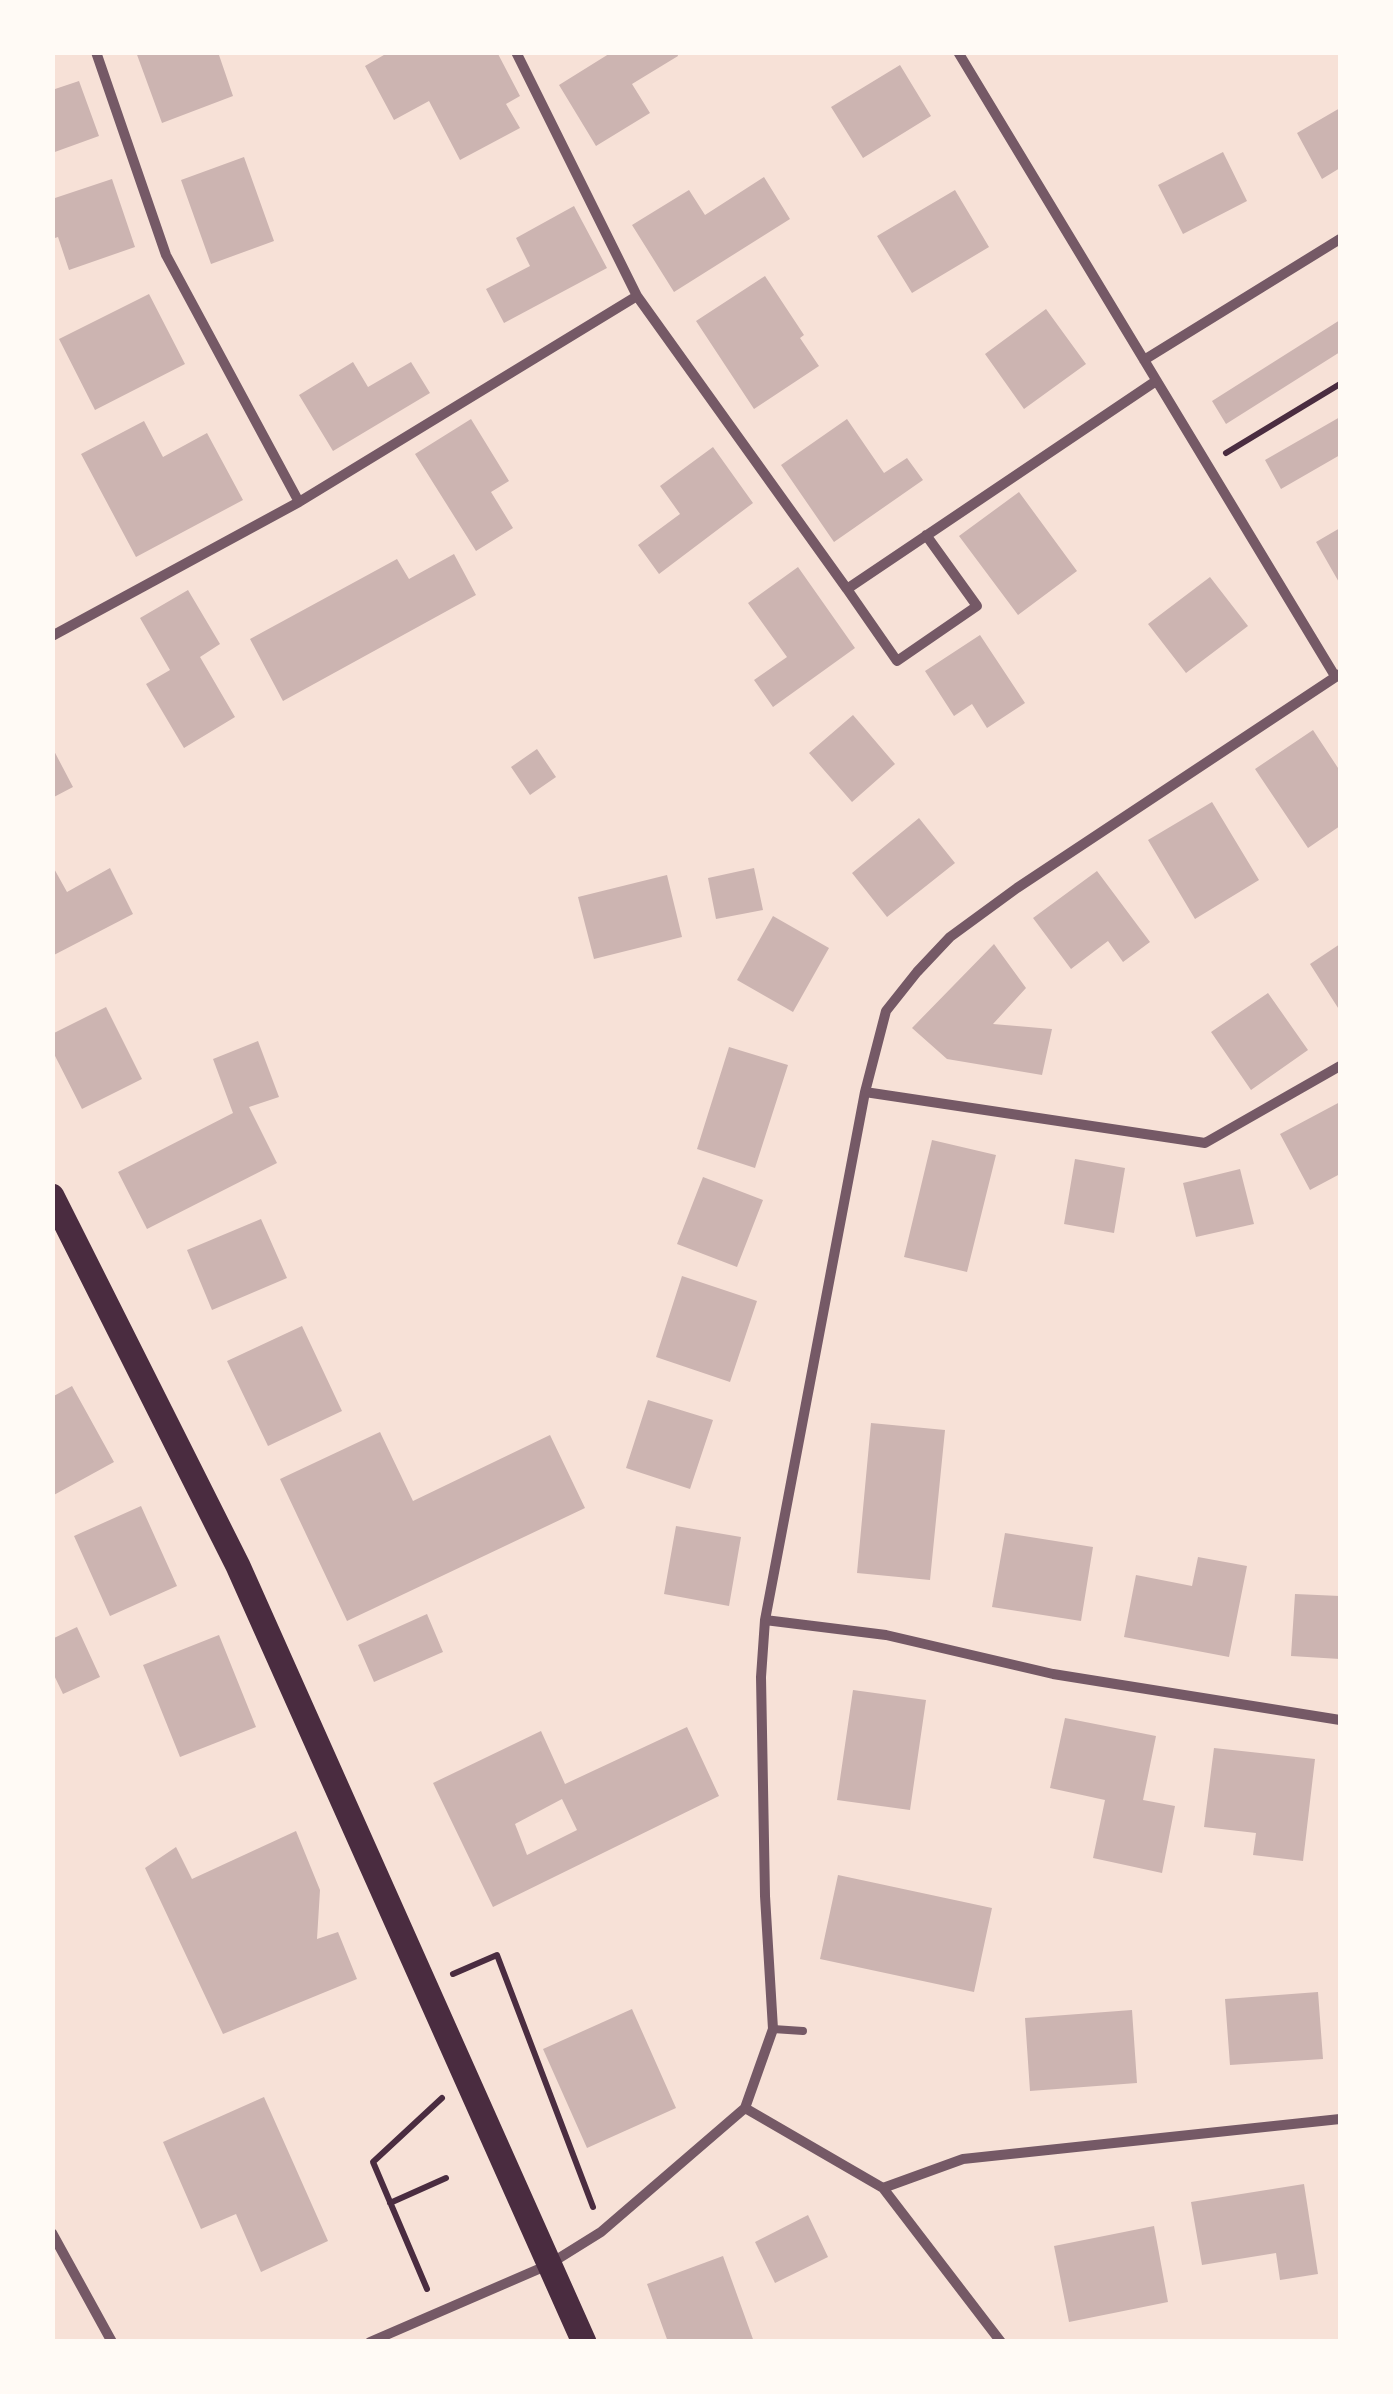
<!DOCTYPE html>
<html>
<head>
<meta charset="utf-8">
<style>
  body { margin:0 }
  #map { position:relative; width:1393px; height:2394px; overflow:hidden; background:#f7e1d7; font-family:Spectral,serif }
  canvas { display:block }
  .frame { position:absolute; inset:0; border:55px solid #fffaf5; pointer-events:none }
</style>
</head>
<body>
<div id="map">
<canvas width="1393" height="2394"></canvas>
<div class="frame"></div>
</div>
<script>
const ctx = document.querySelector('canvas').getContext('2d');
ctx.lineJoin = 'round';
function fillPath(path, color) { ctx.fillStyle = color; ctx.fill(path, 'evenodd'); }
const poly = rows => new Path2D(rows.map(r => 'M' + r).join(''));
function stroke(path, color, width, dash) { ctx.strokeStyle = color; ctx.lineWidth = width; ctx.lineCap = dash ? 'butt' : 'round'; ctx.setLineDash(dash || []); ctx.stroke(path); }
fillPath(poly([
  [136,52,225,52,219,55,233,96,162,123],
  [389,52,497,52,520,96,506,104,520,128,460,160,429,101,394,120,365,66],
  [612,52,677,52,678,56,632,84,650,113,596,146,559,85],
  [900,65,931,116,863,158,831,107],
  [79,81,99,136,52,153,52,90],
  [1340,108,1340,168,1322,179,1297,133],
  [1223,152,1247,201,1183,234,1158,185],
  [244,157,274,241,211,264,181,180],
  [764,177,790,219,674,292,632,225,689,190,705,215],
  [112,179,135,247,69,270,58,237,52,239,52,199],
  [955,190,989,247,912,293,877,236],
  [574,206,607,268,504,323,486,289,530,266,516,238],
  [765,276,804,335,800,338,819,366,754,409,696,321],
  [149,294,185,364,95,410,59,339],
  [1046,309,1086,364,1024,409,985,354],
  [1340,320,1340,352,1226,424,1212,401],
  [353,362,368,387,411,362,430,393,333,451,299,395],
  [1340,417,1340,455,1281,489,1265,460],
  [471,419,509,481,491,492,513,528,476,551,415,454],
  [847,419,884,473,907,458,923,480,834,542,781,465],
  [144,421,163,457,207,433,243,500,136,557,81,454],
  [713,447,753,503,659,574,638,545,680,514,660,486],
  [1019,492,1077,571,1018,615,959,536],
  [1340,528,1340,584,1316,542],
  [454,554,476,595,283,701,250,639,397,559,409,579],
  [798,567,855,648,773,707,754,680,787,657,748,603],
  [1210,577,1248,626,1186,673,1148,624],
  [188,590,220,644,200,657,235,717,184,748,146,684,170,670,140,618],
  [980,635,1025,703,987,728,972,704,954,716,925,671],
  [853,715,895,764,852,802,809,753],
  [1313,730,1340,771,1340,826,1308,848,1255,769],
  [52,747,73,787,52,798],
  [537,749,556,777,530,795,511,767],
  [1212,802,1259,880,1195,919,1148,840],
  [919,818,955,863,887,917,852,873],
  [52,865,67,892,110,868,133,914,52,956],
  [754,868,763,910,716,919,708,878],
  [1097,871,1150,942,1123,962,1108,941,1071,969,1033,918],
  [667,875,682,937,594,959,578,897],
  [773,916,829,948,793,1012,737,980],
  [994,944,1026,988,993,1024,1052,1029,1042,1075,947,1059,912,1028],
  [1340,944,1340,1011,1310,964],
  [1268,993,1308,1050,1251,1090,1211,1032],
  [106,1007,142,1079,82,1109,52,1050,52,1034],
  [258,1041,279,1097,249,1107,277,1163,147,1229,118,1172,233,1113,213,1059],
  [729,1047,788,1065,755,1168,697,1149],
  [1340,1102,1340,1174,1310,1190,1280,1134],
  [932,1140,996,1155,967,1272,904,1257],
  [1075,1159,1125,1168,1114,1233,1064,1224],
  [1240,1169,1254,1224,1196,1237,1183,1183],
  [703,1177,763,1200,737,1267,677,1244],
  [261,1219,287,1278,212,1310,187,1250],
  [682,1276,757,1301,730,1382,656,1357],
  [302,1326,342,1411,268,1446,227,1361],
  [72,1386,114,1462,52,1496,52,1397],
  [648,1400,713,1420,690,1489,626,1468],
  [871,1423,945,1430,930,1580,857,1573],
  [380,1432,413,1501,550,1435,585,1508,347,1621,280,1479],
  [141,1506,177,1586,110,1616,74,1536],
  [676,1526,741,1537,729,1606,664,1594],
  [1005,1533,1093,1547,1081,1621,992,1607],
  [1198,1557,1247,1566,1229,1657,1124,1637,1136,1575,1192,1586],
  [1295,1594,1340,1596,1340,1659,1291,1656],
  [427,1614,443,1652,374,1682,358,1645],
  [77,1627,100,1677,63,1694,52,1671,52,1639],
  [219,1635,256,1727,180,1757,143,1665],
  [853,1690,926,1700,910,1810,837,1800],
  [1065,1718,1156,1736,1143,1800,1175,1806,1162,1873,1093,1858,1105,1800,1050,1788],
  [687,1727,719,1796,493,1907,433,1783,541,1731,565,1784],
  [562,1799,577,1830,527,1855,515,1824],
  [1214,1748,1315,1759,1303,1861,1253,1855,1256,1833,1204,1827],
  [296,1831,320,1890,317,1939,338,1932,357,1979,223,2034,145,1868,176,1847,192,1879],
  [838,1875,992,1908,974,1992,820,1959],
  [1318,1992,1323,2059,1230,2065,1225,1999],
  [632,2009,676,2108,587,2148,543,2049],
  [1132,2010,1137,2083,1030,2091,1025,2018],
  [264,2097,328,2241,261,2272,236,2214,201,2229,163,2142],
  [1304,2184,1318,2274,1280,2280,1276,2253,1202,2265,1191,2202],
  [808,2215,828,2257,775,2283,755,2242],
  [1154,2226,1168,2302,1069,2322,1054,2246],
  [723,2256,754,2342,668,2342,647,2284]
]), '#ccb4b1');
stroke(poly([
  [1226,453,1340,384],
  [453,1974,497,1955,593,2207],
  [390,2203,446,2178],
  [427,2289,373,2162,442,2098]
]), '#4a2c40', 6);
stroke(poly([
  [773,2029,803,2031]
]), '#755966', 8);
stroke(poly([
  [96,52,166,255,299,502],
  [516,52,637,296,847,589,1156,381],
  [958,52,1335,676],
  [1144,360,1340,239],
  [847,589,897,661,977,606,926,535],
  [52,636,299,502,637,296],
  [865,1092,1205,1143,1340,1066],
  [765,1620,886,1635,1053,1674,1340,1720],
  [745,2108,883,2188,1001,2342],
  [883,2188,963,2159,1340,2119],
  [52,2233,112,2342],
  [370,2342,548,2265,601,2232,745,2108,773,2029,765,1896,761,1677,765,1620,865,1092,886,1011,917,972,950,937,1017,888,1340,674]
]), '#755966', 10);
stroke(poly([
  [52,1196,238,1566,584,2342]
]), '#4a2c40', 25);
</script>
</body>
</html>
